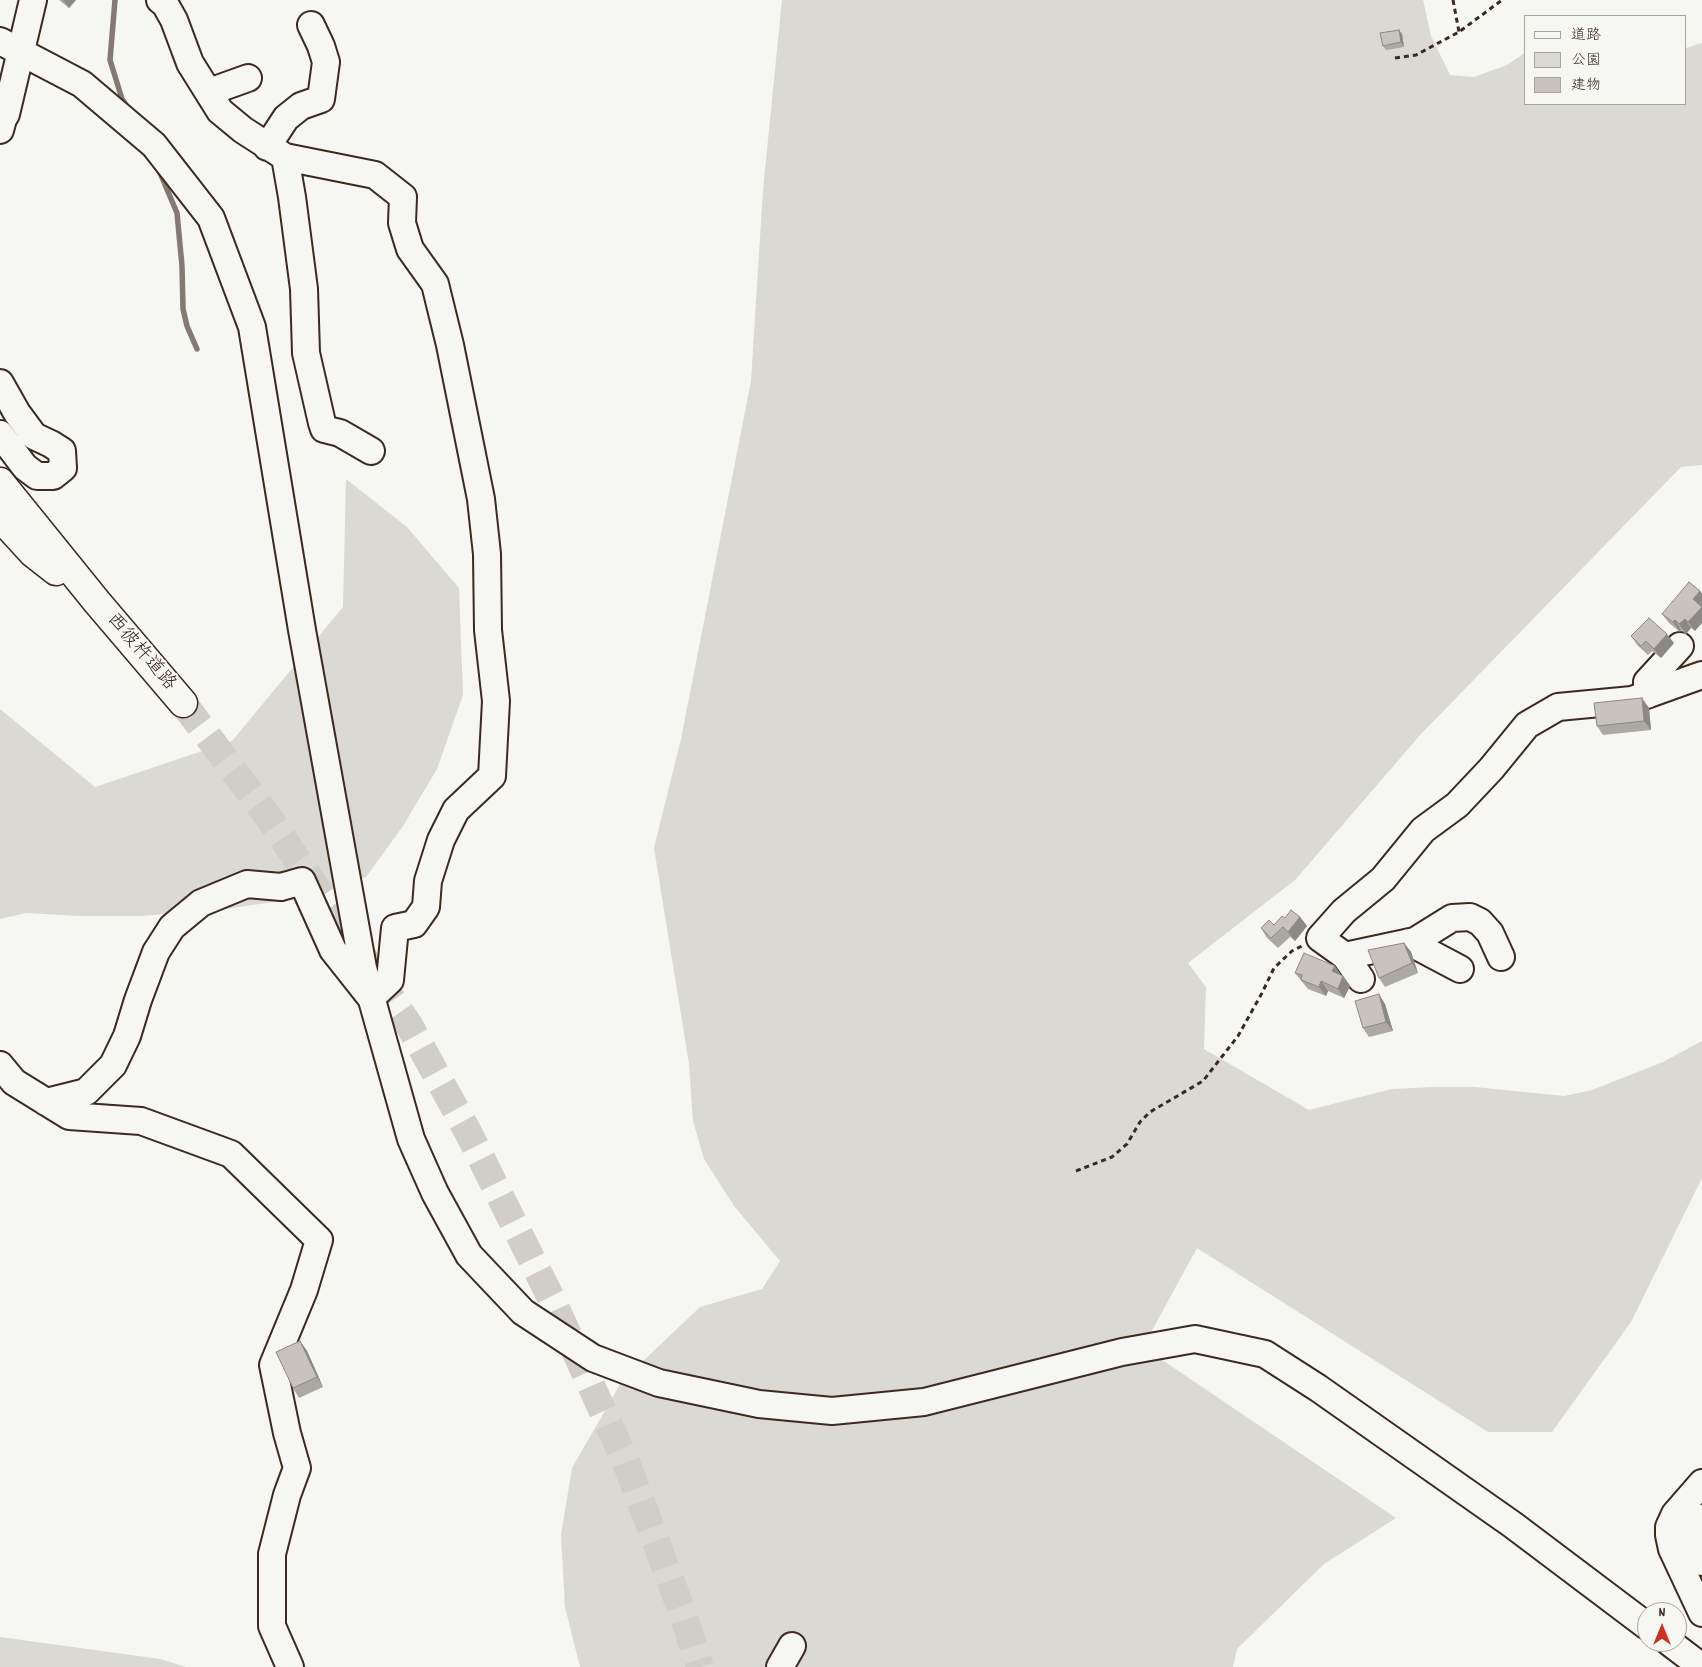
<!DOCTYPE html>
<html>
<head>
<meta charset="utf-8">
<style>
  body { margin:0 }
  #map { position:relative; width:1702px; height:1667px; overflow:hidden; background:#f6f6f2; font-family:Dekko,"Klee One",sans-serif }
  canvas { display:block }
  .legend { position:absolute; left:1524px; top:15px; width:162px; height:90px; box-sizing:border-box; background:#f6f6f2; border:1px solid #aba49d; margin:0; padding:6px 9px; list-style:none; font-size:15px; color:#3b2a1e }
  .legend li { display:flex; align-items:center; gap:10px; height:25px }
  .legend b { width:25px; border:1px solid #aba49d }
  .north { position:absolute; left:1637px; top:1602px; width:50px; height:50px; box-sizing:border-box; background:#f6f6f2; border:1px solid #aba49d; border-radius:50%; rotate:0deg; font-size:14px; font-weight:700; line-height:20px; text-align:center; color:#3b2a1e }
  .north::after { content:''; display:block; margin:auto; width:18px; height:22px; background:#c8321e; clip-path:polygon(50% 0,100% 100%,50% 72%,0 100%) }
</style>
</head>
<body>
<div id="map">
<canvas width="1702" height="1667"></canvas>
<ul class="legend">
<li><b style="height:6px;background:#f6f6f2"></b>道路</li>
<li><b style="height:14px;background:#dad9d3"></b>公園</li>
<li><b style="height:14px;background:#c8c3be"></b>建物</li>
</ul>
<div class="north">N</div>
</div>
<script>
const ctx = document.querySelector('canvas').getContext('2d');
ctx.lineJoin = 'round';
function fillPath(path, color) { ctx.fillStyle = color; ctx.fill(path, 'evenodd'); }
const poly = rows => new Path2D(rows.map(r => 'M' + r).join(''));
function stroke(path, color, width, dash) { ctx.strokeStyle = color; ctx.lineWidth = width; ctx.lineCap = dash ? 'butt' : 'round'; ctx.setLineDash(dash || []); ctx.stroke(path); }
function label(font, color, halo, rows, align = 'center') {
  ctx.font = font + ' Dekko,"Klee One",sans-serif'; ctx.lineWidth = 4; ctx.setLineDash([]); ctx.textBaseline = 'middle'; ctx.strokeStyle = halo; ctx.fillStyle = color; for (const [text, x, y, turn = 0] of rows) {
    ctx.save(); ctx.translate(x, y); ctx.rotate((+turn || 0) * Math.PI / 180); ctx.textAlign = isNaN(turn) ? turn : align; if (halo) ctx.strokeText(text, 0, 0); ctx.fillText(text, 0, 0); ctx.restore();
  }
}
fillPath(poly([
  [782,0,1423,0,1431,36,1450,75,1474,77,1507,65,1526,52,1526,104,1686,104,1686,48,1702,43,1702,465,1681,467,1421,734,1295,880,1188,963,1206,987,1204,1049,1309,1110,1392,1089,1434,1087,1475,1087,1564,1096,1592,1090,1663,1062,1702,1041,1702,1178,1631,1322,1552,1432,1488,1432,1197,1248,1143,1347,1396,1518,1324,1564,1237,1649,1233,1667,580,1667,565,1607,561,1535,572,1468,622,1381,700,1307,762,1289,780,1261,734,1206,704,1159,693,1121,689,1064,654,848,681,739,751,381,763,190],
  [346,479,407,527,459,588,463,695,437,769,403,826,366,877,287,900,218,910,141,916,80,916,26,913,0,919,0,709,95,787,232,741,343,607],
  [0,1637,160,1659,186,1667,0,1667]
]), '#dad9d3');
stroke(poly([
  [115,0,110,60,122,99,128,108],
  [158,168,177,213,182,266,183,309,187,326,197,349]
]), '#857a71', 5.5);
stroke(poly([
  [183,703,269,818,409,1025,468,1132,552,1300,626,1462,683,1614,700,1667]
]), '#d1cdc8', 28, [28, 14]);
const minor = poly([
  [0,41,82,84,154,145,211,218,252,327,302,630,363,968,411,1139,435,1193,469,1255,523,1312,593,1358,659,1383,759,1404,832,1411,924,1402,1122,1352,1195,1339,1265,1354,1318,1388,1513,1525,1647,1626],
  [209,92,248,78],
  [0,130,3,119,6,114,33,0],
  [267,147,286,118,301,106,321,99,326,62,321,46,311,25],
  [285,157,292,197,304,289,306,353,322,423,324,429,340,433,371,451],
  [0,383,17,413,34,436,51,444,62,451,63,468,53,476,37,476,25,467,0,434],
  [1647,695,1647,682,1680,646],
  [1409,942,1460,969],
  [1345,956,1415,941,1452,918,1470,917,1480,922,1490,933,1501,957],
  [1361,979,1345,956,1320,938,1344,911,1383,879,1423,830,1457,805,1491,769,1527,725,1558,707,1632,700,1702,675],
  [0,1065,14,1082,69,1116,141,1121,231,1154,319,1240,304,1290,273,1365,287,1433,297,1468,287,1495,272,1554,272,1626,290,1667],
  [46,1102,86,1092,113,1065,127,1036,138,1000,156,952,172,927,201,903,247,884,281,887,302,881,333,950,371,998,390,980,395,928,414,924,426,907,428,881,441,840,456,810,492,776,496,701,488,630,487,554,481,499,450,345,435,284,410,249,402,223,403,197,375,175,285,157,243,130,220,111,190,63,174,20,165,4,160,0],
  [1702,1483,1675,1514,1669,1527,1669,1535,1672,1549,1702,1613],
  [1702,1518,1693,1527,1691,1534,1691,1540,1702,1562],
  [1669,1642,1702,1667],
  [780,1667,792,1646]
]);
const highway = poly([
  [0,482,97,602,183,703],
  [0,517,33,553,56,571]
]);
stroke(minor, '#3b2a1e', 30);
stroke(highway, '#3b2a1e', 31);
stroke(poly([
  [1453,0,1459,32],
  [1395,58,1416,55,1459,32,1502,0],
  [1076,1171,1112,1157,1127,1144,1140,1122,1150,1112,1203,1081,1238,1036,1262,993,1274,968,1292,951,1302,946]
]), '#3b2a1e', 3, [5, 4]);
stroke(minor, '#f6f6f2', 26);
stroke(highway, '#f6f6f2', 28);
fillPath(poly([
  [59,0,76,0,69,8],
  [1402,34,1404,47,1386,50,1383,46],
  [1700,591,1702,594,1702,606,1695,631,1691,628,1686,634,1681,630,1680,632,1669,623,1662,614],
  [1631,636,1674,643,1661,658,1652,651,1648,655,1638,646],
  [1649,708,1651,730,1603,735,1597,726],
  [1300,917,1307,926,1295,941,1290,937,1278,948,1267,938,1261,928,1274,925,1285,918],
  [1404,943,1411,952,1418,973,1385,987,1379,978],
  [1335,966,1341,975,1343,976,1350,986,1344,998,1328,991,1326,996,1308,989,1295,973],
  [1385,1004,1393,1031,1369,1037,1363,1028],
  [300,1341,307,1351,323,1387,299,1398,293,1388]
]), '#aca8a3');
fillPath(poly([
  [63,0,76,0,69,8],
  [1399,30,1402,34,1404,47,1401,42],
  [1700,591,1702,594,1702,606,1700,609,1693,599],
  [1702,607,1702,623,1695,631,1688,622],
  [1685,619,1691,628,1686,634,1679,624],
  [1675,620,1681,630,1680,632,1673,622],
  [1667,634,1674,643,1661,658,1654,649],
  [1642,698,1649,708,1651,730,1644,721],
  [1300,917,1307,926,1295,941,1288,932],
  [1404,943,1411,952,1418,973,1412,963],
  [1335,966,1341,976,1332,971],
  [1343,976,1350,986,1344,998,1338,989],
  [1321,981,1328,991,1326,996,1319,987],
  [1379,994,1385,1004,1393,1031,1386,1022],
  [300,1341,307,1351,323,1387,317,1377]
]), '#8c8885');
const building = poly([
  [1399,30,1401,42,1383,46,1380,33,1399,30],
  [1689,582,1700,591,1693,599,1702,607,1688,622,1685,619,1679,624,1675,620,1673,622,1662,614,1689,582],
  [1649,618,1667,634,1654,649,1646,641,1641,646,1631,636,1649,618],
  [1642,698,1644,721,1597,726,1594,703,1642,698],
  [1291,910,1300,917,1288,932,1283,927,1271,938,1261,928,1269,920,1274,925,1282,916,1285,918,1291,910],
  [1404,943,1412,963,1379,978,1368,950,1404,943],
  [1304,953,1335,966,1332,971,1343,976,1338,989,1321,981,1319,987,1301,980,1302,975,1295,973,1304,953],
  [1379,994,1386,1022,1363,1028,1355,1001,1379,994],
  [300,1341,317,1377,293,1388,276,1352,300,1341]
]);
fillPath(building, '#c8c3be');
stroke(building, '#8c8885', 1);
label('19px', '#3b2a1e', '#f6f6f2', [
  ["西彼杵道路",140,653,49]
]);
</script>
</body>
</html>
